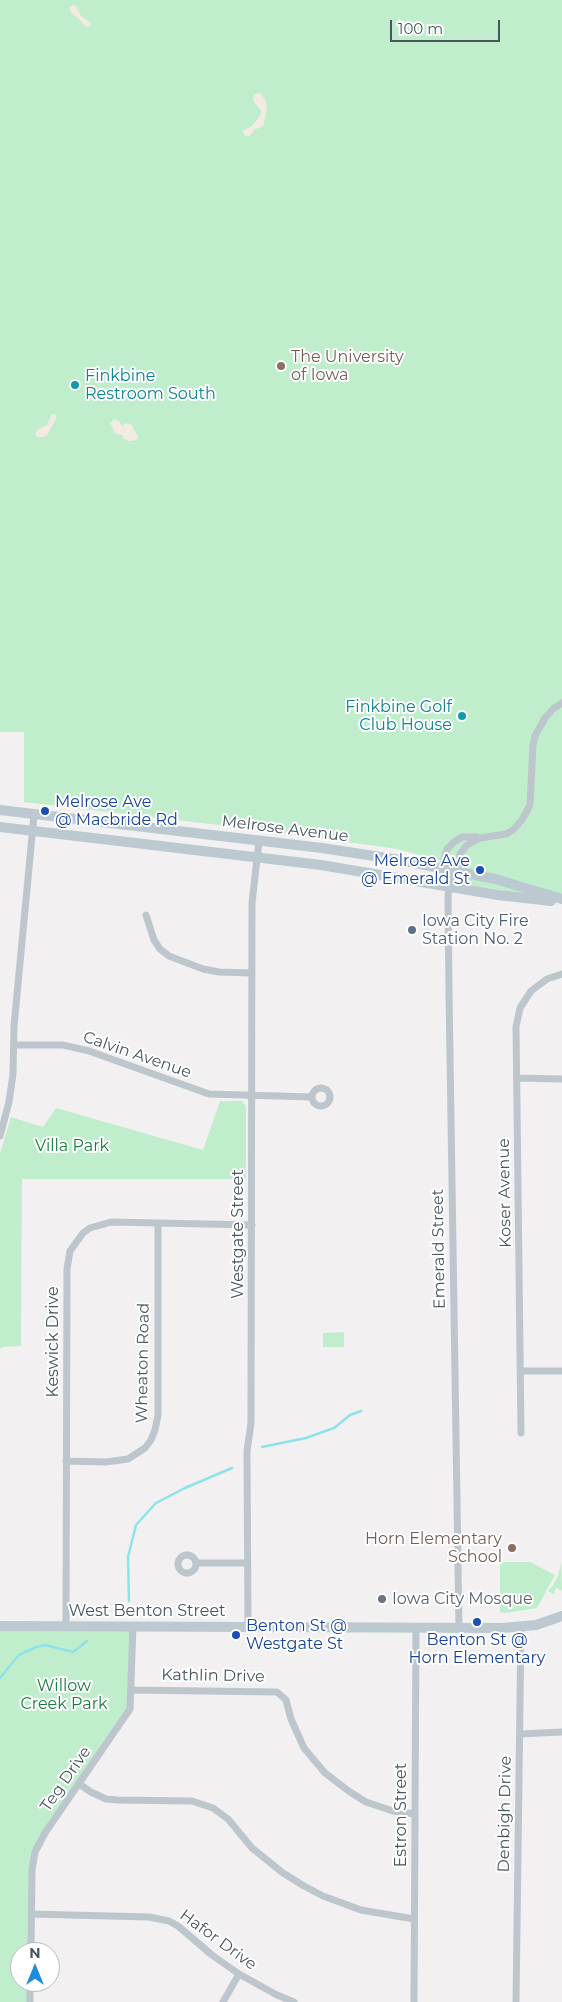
<!DOCTYPE html>
<html>
<head>
<meta charset="utf-8">
<style>
  body { margin:0 }
  #map { position:relative; width:562px; height:2002px; overflow:hidden; background:#f2f0f0; font-family:Montserrat,sans-serif }
  canvas { display:block }
  .north { position:absolute; left:10px; top:1942px; width:50px; height:50px; box-sizing:border-box; background:#fff; border:1px solid #b6bbbe; border-radius:50%; rotate:0deg; font-size:14px; font-weight:700; line-height:20px; text-align:center; color:#48565d }
  .north::after { content:''; display:block; margin:auto; width:18px; height:22px; background:#1e8cdd; clip-path:polygon(50% 0,100% 100%,50% 72%,0 100%) }
  .scale { position:absolute; left:390px; top:20px; width:110px; height:22px; box-sizing:border-box; border:2px solid #48565d; border-top:0; padding-left:6px; font-size:15px; line-height:18px; white-space:nowrap; color:#48565d; -webkit-text-stroke:4px #fff; paint-order:stroke }
</style>
</head>
<body>
<div id="map">
<canvas width="562" height="2002"></canvas>
<div class="north">N</div>
<div class="scale">100 m</div>
</div>
<script>
const ctx = document.querySelector('canvas').getContext('2d');
ctx.lineJoin = 'round';
function fillPath(path, color) { ctx.fillStyle = color; ctx.fill(path, 'evenodd'); }
const poly = rows => new Path2D(rows.map(r => 'M' + r).join(''));
function stroke(path, color, width, dash) { ctx.strokeStyle = color; ctx.lineWidth = width; ctx.lineCap = dash ? 'butt' : 'round'; ctx.setLineDash(dash || []); ctx.stroke(path); }
function label(font, color, halo, rows, align = 'center') {
  ctx.font = font + ' Montserrat,sans-serif'; ctx.lineWidth = 4; ctx.setLineDash([]); ctx.textBaseline = 'middle'; ctx.strokeStyle = halo; ctx.fillStyle = color; for (const [text, x, y, turn = 0] of rows) {
    ctx.save(); ctx.translate(x, y); ctx.rotate((+turn || 0) * Math.PI / 180); ctx.textAlign = isNaN(turn) ? turn : align; if (halo) ctx.strokeText(text, 0, 0); ctx.fillText(text, 0, 0); ctx.restore();
  }
}
fillPath(poly([
  [0,0,562,0,562,894,397,849,269,831,24,802,24,732,0,732],
  [466,878,500,884,535,896,465,884,464,881],
  [220,1101,242,1101,246,1106,246,1179,22,1179,21,1346,3,1347,0,1349,0,1153,11,1117,43,1127,56,1108,203,1150],
  [344,1332,344,1347,323,1347,323,1333],
  [500,1562,530,1562,555,1575,537,1608,505,1613,500,1612],
  [561,1562,562,1589,561,1591,556,1587,554,1594,549,1592,549,1589,552,1587,558,1576],
  [0,1631,132,1631,131,1703,35,1852,31,1952,20,1952,20,1982,30,1982,30,2002,0,2002]
]), '#c0eecc');
fillPath(poly([
  [73,5,76,6,81,16,91,23,91,26,86,27,79,19,72,14,69,8],
  [260,93,265,99,267,108,263,126,254,130,250,136,245,136,243,132,244,130,252,126,261,114,261,110,254,102,253,97,255,94],
  [53,414,56,415,56,419,47,435,43,437,37,437,35,434,37,430,47,425,51,415],
  [115,419,119,421,122,426,126,423,132,425,134,431,138,436,137,440,129,441,124,439,122,435,116,434,110,423]
]), '#f3ebe1');
stroke(poly([
  [262,1447,306,1438,334,1428,350,1415,361,1411],
  [129,1601,128,1557,136,1525,156,1503,185,1488,232,1468],
  [0,1678,19,1655,36,1647,45,1645,73,1652,87,1641]
]), '#8ee3ea', 2.5);
stroke(poly([
  [442,867,447,849,454,842,462,837,477,837],
  [452,870,448,895,449,992,459,1628],
  [457,871,460,854,467,845,480,838,506,834,513,830,522,820,530,805,533,745,535,736,545,718,553,709,562,703],
  [146,915,154,940,160,949,169,956,203,969,219,972,252,973],
  [14,1045,63,1045,89,1051,209,1094,312,1097],
  [517,1078,562,1079],
  '312 1097a9 9 0 1 1 18 0a9 9 0 1 1-18 0Z',
  [0,1136,9,1102,13,1074,14,1026,34,815],
  [521,1371,562,1371],
  [521,1433,516,1027,520,1008,531,991,547,979,562,974],
  [66,1461,106,1462,128,1459,145,1448,151,1440,155,1430,158,1415,158,1223],
  '178 1564a9 9 0 1 1 18 0a9 9 0 1 1-18 0Z',
  [197,1563,247,1563],
  [66,1626,67,1269,70,1251,83,1233,90,1228,111,1222,252,1225],
  [248,1627,247,1451,251,1423,252,903,259,841],
  [131,1690,277,1692,286,1700,291,1719,304,1748,325,1773,350,1792,366,1802,393,1811,415,1814],
  [520,1734,562,1732],
  [79,1784,91,1792,106,1799,118,1800,192,1801,213,1808,228,1819,252,1848,283,1873,304,1886,323,1896,361,1910,414,1919],
  [31,1914,149,1917,169,1921,178,1926,212,1955,239,1974,277,1995,294,2002],
  [31,1952,32,1870,35,1852,45,1833,130,1709,133,1626],
  [30,2002,30,1982],
  [223,2002,239,1974],
  [414,2002,416,1628],
  [516,2002,521,1627]
]), '#bcc6cc', 7);
stroke(poly([
  [0,810,322,848,400,860,495,879,562,899],
  [0,827,321,865,498,895,551,901],
  [0,1626,502,1628,536,1625,562,1616]
]), '#bcc9d1', 10);
for (const [x, y, r, color] of [
  [281,366,5,"#8d6e63"],
  [75,385,5,"#0f9aa8"],
  [462,716,5,"#0f9aa8"],
  [45,811,5,"#1a4fb4"],
  [480,870,5,"#1a4fb4"],
  [412,930,5,"#5c6f8a"],
  [512,1548,5,"#8d6e63"],
  [382,1599,5,"#6b7280"],
  [477,1622,5,"#1a4fb4"],
  [236,1635,5,"#1a4fb4"]
]) { const dot = new Path2D(); dot.arc(x, y, r, 0, 2 * Math.PI); ctx.fillStyle = color; ctx.fill(dot); stroke(dot, '#fff', 2); }
label('16px', '#785e54', '#fff', [
  ["The University",291,357],
  ["of Iowa",291,375],
  ["Horn Elementary",502,1539,"right"],
  ["School",502,1557,"right"]
], 'left');
label('16px', '#0d838f', '#fff', [
  ["Finkbine",85,376],
  ["Restroom South",85,394],
  ["Finkbine Golf",452,707,"right"],
  ["Club House",452,725,"right"]
], 'left');
label('16px', '#164399', '#fff', [
  ["Melrose Ave",55,802],
  ["@ Macbride Rd",55,820],
  ["Melrose Ave",470,861,"right"],
  ["@ Emerald St",470,879,"right"],
  ["Benton St @",246,1626],
  ["Westgate St",246,1644],
  ["Benton St @",477,1640,"center"],
  ["Horn Elementary",477,1658,"center"]
], 'left');
label('16px', '#48565d', '#fff', [
  ["Melrose Avenue",285,829,7],
  ["Calvin Avenue",137,1055,19],
  ["Koser Avenue",505,1193,-91],
  ["Westgate Street",238,1234,-90],
  ["Emerald Street",439,1249,-91],
  ["Keswick Drive",53,1342,-90],
  ["Wheaton Road",143,1363,-89],
  ["West Benton Street",147,1611],
  ["Kathlin Drive",213,1676,1],
  ["Teg Drive",66,1779,-55],
  ["Denbigh Drive",505,1814,-89],
  ["Estron Street",401,1815,-90],
  ["Hafor Drive",218,1940,36]
]);
label('16px', '#4e5e75', '#fff', [
  ["Iowa City Fire",422,921],
  ["Station No. 2",422,939]
], 'left');
label('16px', '#1a7d3e', '#fff', [
  ["Villa Park",72,1146],
  ["Willow",64,1686],
  ["Creek Park",64,1704]
]);
label('16px', '#5b616d', '#fff', [
  ["Iowa City Mosque",392,1599]
], 'left');
</script>
</body>
</html>
